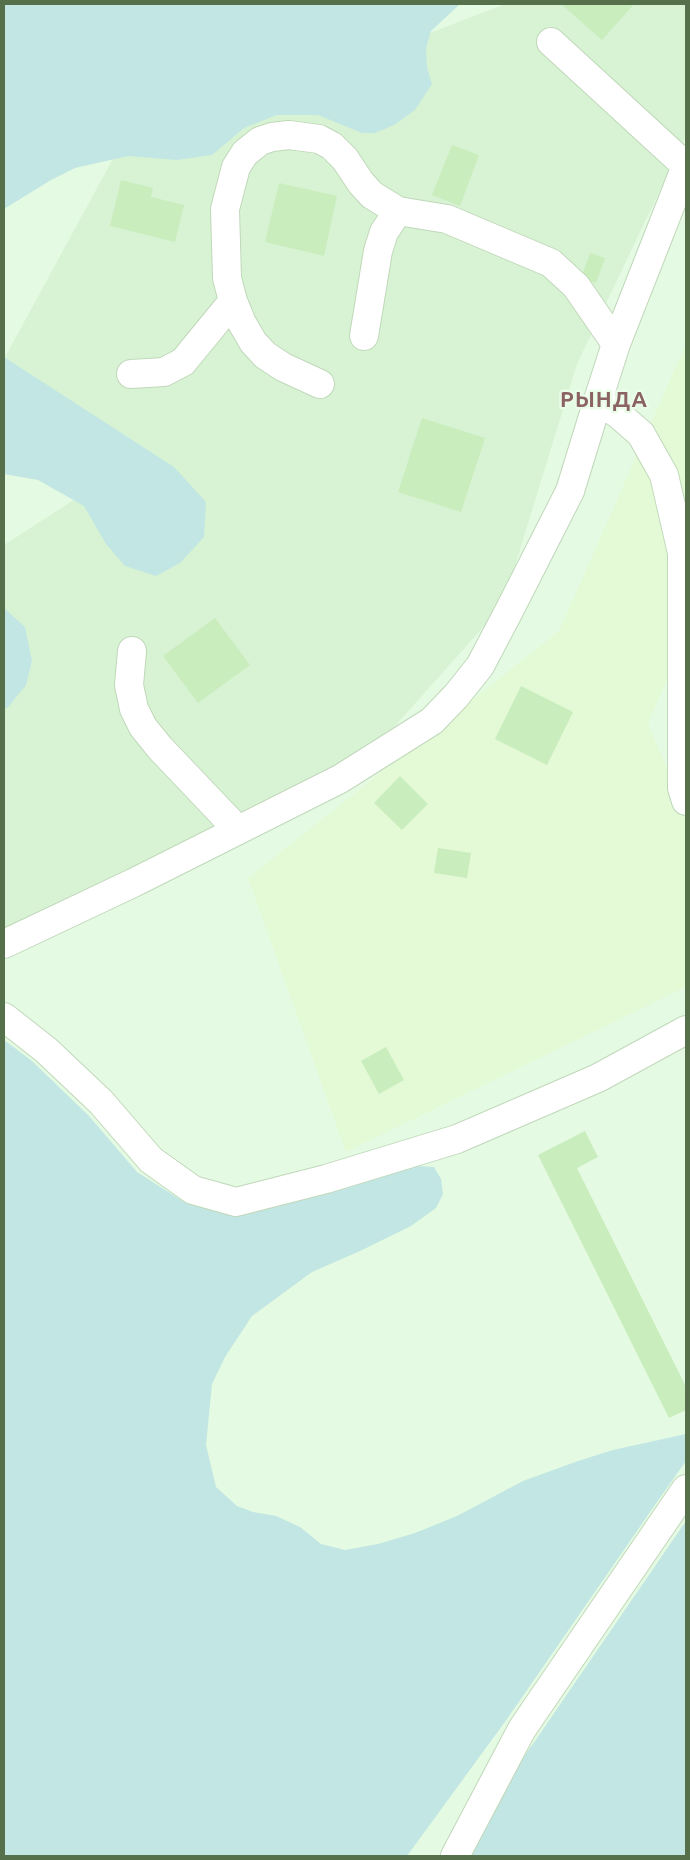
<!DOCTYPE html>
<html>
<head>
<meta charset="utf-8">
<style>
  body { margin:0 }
  #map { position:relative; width:690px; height:1860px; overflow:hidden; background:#e4fae2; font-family:Ubuntu,sans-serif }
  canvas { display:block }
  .frame { position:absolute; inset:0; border:5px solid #56704b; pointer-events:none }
</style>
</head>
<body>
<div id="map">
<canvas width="690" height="1860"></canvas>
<div class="frame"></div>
</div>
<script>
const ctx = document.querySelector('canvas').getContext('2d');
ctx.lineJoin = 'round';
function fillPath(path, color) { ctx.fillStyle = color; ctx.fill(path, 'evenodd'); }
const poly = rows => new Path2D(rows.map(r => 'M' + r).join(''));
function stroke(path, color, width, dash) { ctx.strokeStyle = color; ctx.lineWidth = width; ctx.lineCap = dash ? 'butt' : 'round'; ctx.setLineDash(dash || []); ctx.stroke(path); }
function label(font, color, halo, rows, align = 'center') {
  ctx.font = font + ' Ubuntu,sans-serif'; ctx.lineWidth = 5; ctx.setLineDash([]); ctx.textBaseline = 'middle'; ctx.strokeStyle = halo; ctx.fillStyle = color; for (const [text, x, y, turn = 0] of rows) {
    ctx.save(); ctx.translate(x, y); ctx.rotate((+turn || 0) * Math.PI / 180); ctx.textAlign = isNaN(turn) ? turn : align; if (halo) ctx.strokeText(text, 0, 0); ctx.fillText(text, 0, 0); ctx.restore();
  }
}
fillPath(poly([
  [505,4,686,4,686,136,577,364,503,605,361,764,4,935,4,545,80,496,4,359,115,155]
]), '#d8f3d4');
fillPath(poly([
  [686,344,686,636,648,723,686,812,686,987,346,1152,248,878,559,631]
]), '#e4fad7');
fillPath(poly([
  [4,4,460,4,431,31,426,48,427,67,432,84,415,110,394,125,375,133,362,133,318,115,277,115,244,128,212,155,177,160,128,156,75,168,51,180,4,209],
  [4,357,174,467,206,502,204,537,180,563,156,576,125,566,106,544,84,506,38,480,4,474],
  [4,608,25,627,32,661,26,685,9,706,4,710],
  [4,1040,32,1061,89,1116,137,1172,181,1200,232,1215,327,1192,418,1166,434,1167,441,1179,443,1194,436,1208,411,1226,360,1251,312,1272,252,1316,225,1357,212,1384,206,1445,216,1487,237,1506,253,1512,276,1516,300,1527,321,1544,345,1550,378,1544,415,1533,457,1516,523,1481,578,1461,613,1450,686,1434,686,1461,657,1502,507,1719,407,1856,4,1856],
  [686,1521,686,1856,452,1856,535,1741]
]), '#c2e6e3');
fillPath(poly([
  [561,4,634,4,602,40],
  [452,145,479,155,460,206,432,195],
  [121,180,153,188,151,197,184,205,175,242,110,226],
  [279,183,337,196,324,256,265,242],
  [590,253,605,258,596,283,581,278],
  [422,418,485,438,461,512,398,492],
  [215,618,250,665,198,703,163,656],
  [521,686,573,712,547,765,495,739],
  [400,776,428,804,402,830,374,803],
  [438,848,471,853,467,878,434,873],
  [386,1047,404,1080,379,1094,361,1061],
  [585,1131,598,1157,577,1168,686,1387,686,1410,669,1418,538,1155]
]), '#c9edbc');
const minor = poly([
  [551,42,686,166],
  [364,336,378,251,384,232,398,211,447,219,551,263,576,286,616,344],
  [131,374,164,372,183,362,233,301],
  [320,384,283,367,265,355,253,342,242,323,233,301,227,278,225,209,236,167,245,153,260,141,272,137,289,135,319,139,332,146,345,159,361,183,372,195,398,211],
  [598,400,616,344,686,166],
  [132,651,129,685,134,709,143,727,160,748,238,830],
  [4,944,133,883,340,779,432,721,456,696,480,666,510,609,570,491,598,400,618,414,641,434,664,475,682,553,682,788,686,801],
  [4,1017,46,1050,101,1102,151,1160,193,1190,236,1202,326,1179,457,1139,598,1078,686,1030],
  [455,1856,522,1729,686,1489]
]);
stroke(minor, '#c0d8ba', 30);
stroke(minor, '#fff', 28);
ctx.letterSpacing = '1px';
label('bold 22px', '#8c6363', '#e9fde8', [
  ["РЫНДА",604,400]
]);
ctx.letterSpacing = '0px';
</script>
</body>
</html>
